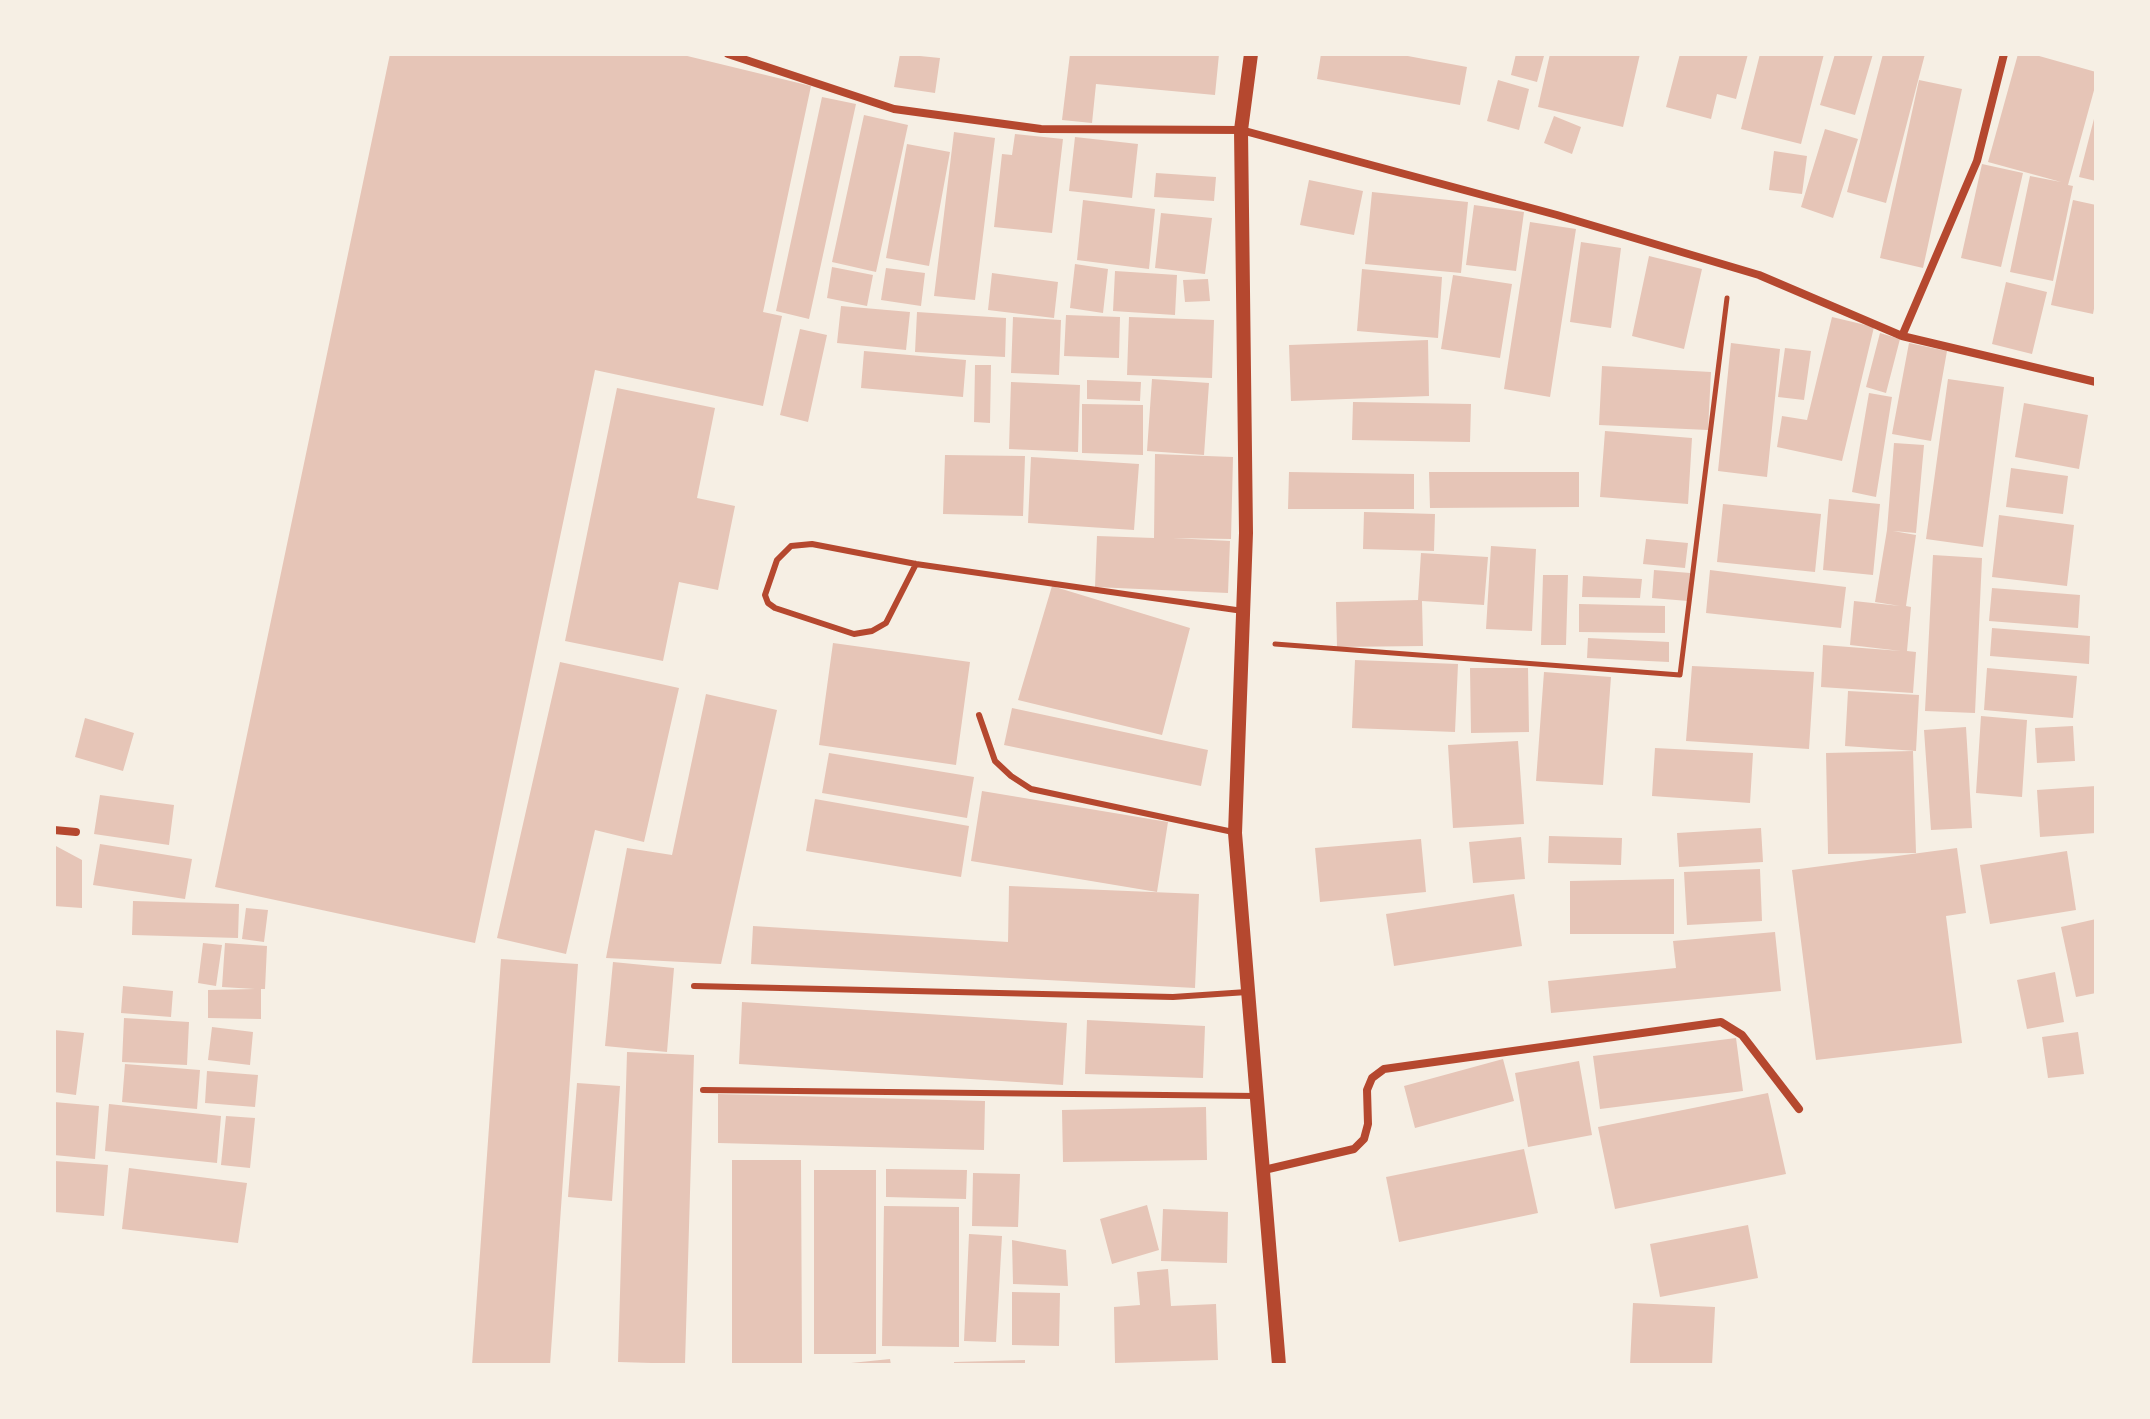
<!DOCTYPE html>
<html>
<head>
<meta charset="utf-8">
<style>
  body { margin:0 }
  #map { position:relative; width:2150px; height:1419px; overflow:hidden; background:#f6efe4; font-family:Figtree,sans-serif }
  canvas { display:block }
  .frame { position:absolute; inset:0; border:56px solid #f6efe4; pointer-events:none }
</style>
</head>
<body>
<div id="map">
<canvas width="2150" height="1419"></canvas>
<div class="frame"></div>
</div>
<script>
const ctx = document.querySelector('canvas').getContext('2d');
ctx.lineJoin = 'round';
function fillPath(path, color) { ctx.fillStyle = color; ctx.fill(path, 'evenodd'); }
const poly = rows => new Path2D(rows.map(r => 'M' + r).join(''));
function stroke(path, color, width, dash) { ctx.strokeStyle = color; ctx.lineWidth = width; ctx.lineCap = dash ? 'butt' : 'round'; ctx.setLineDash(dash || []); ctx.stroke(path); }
fillPath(poly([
  [390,54,679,54,811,86,763,312,782,316,763,406,595,370,475,943,215,887],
  [900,54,940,58,935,93,894,87],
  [1070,54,1219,54,1215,95,1096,84,1092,123,1062,120],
  [1321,54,1397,54,1467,67,1460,105,1317,79],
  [1516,54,1544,56,1537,82,1511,75],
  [1550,54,1640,54,1623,127,1538,107],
  [1680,54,1748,54,1736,99,1717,94,1711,119,1666,107],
  [1760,54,1824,54,1801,144,1741,129],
  [1835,54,1873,54,1855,115,1820,105],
  [1883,54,1925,54,1886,203,1847,192],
  [2018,54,2032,54,2096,72,2096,83,2068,185,2073,186,2053,281,2010,272,2030,176,2061,182,1988,162],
  [1498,80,1529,89,1519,130,1487,121],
  [1919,80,1962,89,1923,268,1880,258],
  [822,97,856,104,809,319,776,311],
  [864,115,908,125,876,272,832,262],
  [2095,115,2096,115,2096,181,2079,177],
  [1554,116,1581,127,1572,154,1544,143],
  [1825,129,1858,139,1833,218,1801,207],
  [954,132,995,138,975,300,934,296],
  [1015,134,1063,139,1052,233,994,227,1002,154,1012,155],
  [1075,137,1138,144,1132,198,1069,191],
  [907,144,950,152,929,266,886,258],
  [1774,151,1807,156,1802,194,1769,190],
  [1982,164,2023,173,2001,267,1961,258],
  [1156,173,1216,177,1214,201,1154,197],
  [1309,180,1363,191,1354,235,1300,225],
  [1372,192,1468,202,1461,273,1365,264],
  [1083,200,1155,209,1149,269,1077,260],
  [2073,200,2096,205,2096,298,2093,314,2051,305],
  [1474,205,1524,212,1516,271,1466,265],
  [1161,213,1212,218,1205,274,1155,268],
  [1530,222,1576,229,1550,397,1504,389],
  [1581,242,1621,248,1611,328,1570,322],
  [1649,256,1702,269,1684,349,1632,336],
  [1075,264,1108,269,1103,313,1070,308],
  [832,267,873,275,867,306,827,298],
  [886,268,925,273,921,306,881,300],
  [1362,269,1442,277,1438,338,1357,331],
  [1115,271,1177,275,1175,315,1113,311],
  [992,273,1058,282,1054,318,988,310],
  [1453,275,1512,284,1500,358,1441,349],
  [1208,279,1210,301,1185,302,1183,280],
  [2006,282,2047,292,2032,354,1992,344],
  [841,306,910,312,906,350,837,343],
  [917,312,1006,318,1005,357,915,352],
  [1066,315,1120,317,1119,358,1064,356],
  [1013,317,1061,320,1059,375,1011,373],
  [1129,317,1214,320,1212,378,1127,375],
  [1832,317,1874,327,1842,461,1777,447,1782,416,1807,420],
  [800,329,827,335,808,422,780,415],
  [1880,333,1900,339,1886,393,1866,387],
  [1428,340,1429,396,1291,401,1289,345],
  [1731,343,1780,349,1767,477,1718,471],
  [1909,343,1947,351,1931,441,1892,434],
  [1785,348,1811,351,1804,400,1778,397],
  [864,351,966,360,963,397,861,388],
  [975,365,991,365,990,423,974,422],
  [1602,366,1711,372,1708,430,1599,425],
  [1152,379,1209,383,1204,455,1147,451],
  [1948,379,2004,387,1983,547,1926,539],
  [1087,380,1141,382,1140,401,1087,399],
  [1011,382,1080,385,1078,452,1009,449],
  [617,388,715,408,697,498,735,506,718,590,679,582,663,661,565,641],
  [1869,393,1892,397,1876,497,1852,492],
  [1353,402,1471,404,1470,442,1352,440],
  [2024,403,2088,415,2079,469,2015,457],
  [1082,404,1143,405,1143,455,1082,453],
  [1605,431,1692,438,1688,504,1600,497],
  [1894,443,1924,445,1916,533,1893,531,1916,535,1906,606,1911,607,1907,651,1916,652,1913,693,1821,687,1823,645,1901,651,1850,645,1854,601,1900,606,1875,602,1887,530],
  [1155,454,1233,457,1231,539,1173,538,1230,541,1228,593,1095,587,1097,536,1154,538],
  [945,455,1025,456,1023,516,943,514],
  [1031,457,1139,464,1134,530,1028,523],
  [2011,468,2068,476,2063,514,2006,507],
  [1289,472,1414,474,1414,509,1288,509],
  [1429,472,1579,472,1579,507,1430,508],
  [1829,499,1880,504,1873,575,1823,570],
  [1723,504,1821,514,1815,572,1717,562],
  [1364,512,1435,514,1434,551,1363,549],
  [1999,515,2074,525,2067,586,1992,577],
  [1646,539,1688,543,1685,568,1643,564],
  [1491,546,1536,549,1532,631,1486,629],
  [1421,553,1488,557,1484,605,1422,601,1423,646,1337,647,1336,602,1418,600],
  [1933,555,1982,558,1975,713,1925,711],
  [1654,570,1690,573,1688,601,1652,598],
  [1710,570,1846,587,1841,628,1706,613],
  [1543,575,1568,575,1566,645,1541,645],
  [1583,576,1642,579,1640,598,1582,597],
  [1052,586,1190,628,1162,735,1018,700],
  [1992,588,2080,595,2078,628,1989,621],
  [1579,604,1665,606,1665,633,1579,632],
  [1992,628,2090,636,2089,664,1990,656],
  [1588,638,1669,642,1669,662,1587,658],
  [833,643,970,662,956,765,819,745],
  [1355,660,1458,664,1455,732,1352,728],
  [560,662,679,688,644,842,595,830,566,954,497,938],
  [1692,666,1814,672,1809,749,1686,741],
  [1470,668,1528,668,1529,732,1471,733],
  [1987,668,2077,676,2073,718,1984,710],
  [1544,672,1611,677,1603,785,1536,781],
  [1848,691,1919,695,1916,751,1845,746],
  [706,694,777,710,721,964,606,958,627,848,672,855],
  [1012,708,1208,750,1201,786,1004,745],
  [1981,716,2027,720,2022,797,1976,793],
  [85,718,134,733,123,771,75,757],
  [2073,726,2075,761,2037,763,2035,728],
  [1966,727,1972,828,1931,830,1924,730],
  [1518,741,1524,824,1453,828,1448,745],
  [1655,748,1753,753,1750,803,1652,796],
  [1913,751,1916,853,1828,854,1826,753],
  [829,753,974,777,967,818,822,793],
  [2096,786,2096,833,2040,837,2037,790],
  [982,791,1168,822,1157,892,971,861],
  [100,795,174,805,169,845,94,834],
  [815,799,969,826,961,877,806,851],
  [1761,828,1763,862,1679,867,1677,833],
  [1549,836,1622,838,1621,865,1548,863],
  [1521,837,1525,879,1473,883,1469,842],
  [1421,839,1426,892,1320,902,1315,848],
  [100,844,192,859,185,899,93,885],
  [54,845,82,860,82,908,54,906],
  [1957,848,1966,913,1946,916,1962,1043,1816,1060,1792,870],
  [2067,851,2076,910,1990,924,1980,865],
  [1760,869,1762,921,1687,925,1684,872],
  [1674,879,1674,934,1570,934,1570,881],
  [1009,886,1199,894,1195,988,751,964,753,926,1008,942],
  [1514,894,1522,946,1394,966,1386,914],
  [133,901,239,904,238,938,132,935],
  [246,908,268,910,264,942,242,939],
  [2096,919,2096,993,2076,997,2061,927],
  [1775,932,1781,991,1551,1013,1548,981,1676,968,1673,941],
  [203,943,222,945,216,986,198,983],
  [225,943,267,946,265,989,261,989,261,1019,208,1018,208,990,255,989,222,987],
  [501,959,578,964,550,1365,472,1365],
  [613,962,674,968,667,1052,605,1046],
  [2055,972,2064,1022,2027,1029,2017,980],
  [123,986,173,991,171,1017,121,1013],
  [742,1002,1067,1023,1063,1085,739,1064],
  [124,1018,189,1022,187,1065,122,1062],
  [1087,1020,1205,1026,1203,1078,1085,1074],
  [212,1027,253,1032,250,1065,208,1060],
  [54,1030,84,1033,76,1095,54,1092],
  [2078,1032,2084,1074,2048,1078,2042,1037],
  [1736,1038,1743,1091,1600,1109,1593,1056],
  [627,1052,694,1055,685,1364,618,1362],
  [1503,1059,1514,1101,1415,1128,1404,1086],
  [1579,1061,1592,1135,1528,1147,1515,1073],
  [125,1064,200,1070,197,1109,122,1102],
  [207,1071,258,1075,255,1107,205,1103],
  [577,1083,620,1086,612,1201,568,1197],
  [1768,1093,1786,1174,1615,1209,1598,1127],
  [718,1094,985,1101,984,1150,718,1143],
  [54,1102,99,1106,95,1159,54,1155],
  [109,1104,221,1116,217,1163,105,1151],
  [1206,1107,1207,1160,1063,1162,1062,1110],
  [226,1116,255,1118,250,1168,221,1165],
  [1524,1149,1538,1213,1399,1242,1386,1177],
  [732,1160,801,1160,802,1364,732,1365],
  [54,1161,108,1165,104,1216,54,1212],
  [129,1168,247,1183,238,1243,122,1229],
  [886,1169,967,1170,966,1199,886,1197],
  [814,1170,876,1170,876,1354,814,1354],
  [973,1173,1020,1174,1018,1227,972,1226],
  [1147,1205,1159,1250,1112,1264,1100,1219],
  [884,1206,959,1207,959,1347,882,1346],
  [1163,1209,1228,1212,1227,1263,1161,1261],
  [1748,1225,1758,1278,1660,1297,1650,1244],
  [969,1234,1002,1236,996,1342,964,1341],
  [1012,1240,1066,1250,1068,1286,1013,1284],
  [1168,1269,1171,1306,1216,1304,1218,1360,1115,1363,1114,1307,1140,1305,1137,1272],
  [1012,1292,1060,1293,1059,1346,1012,1345],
  [1633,1303,1715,1307,1712,1365,1630,1365],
  [890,1359,891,1365,851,1365,851,1363],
  [1025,1360,1025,1365,954,1365,954,1362]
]), '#e6c5b7');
stroke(poly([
  [1275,644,1680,675,1727,298]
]), '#b5482f', 5);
stroke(poly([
  [916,564,886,623,872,631,854,634,775,608,768,603,765,595,777,560,791,546,812,544,916,564,1243,611],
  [979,715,995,761,1011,776,1031,789,1233,832],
  [694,986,1173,997,1247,992],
  [703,1090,1257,1096]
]), '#b5482f', 6);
stroke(poly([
  [728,54,894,109,1041,129,1241,130,1557,215,1759,275,1902,336,2096,382],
  [1902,336,1977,161,2004,54],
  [54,830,76,832],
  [1264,1170,1354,1149,1364,1139,1368,1124,1367,1090,1372,1078,1384,1069,1721,1022,1742,1035,1799,1109]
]), '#b5482f', 8);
stroke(poly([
  [1251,54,1241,130,1246,533,1235,833,1279,1365]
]), '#b5482f', 14);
</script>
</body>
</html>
